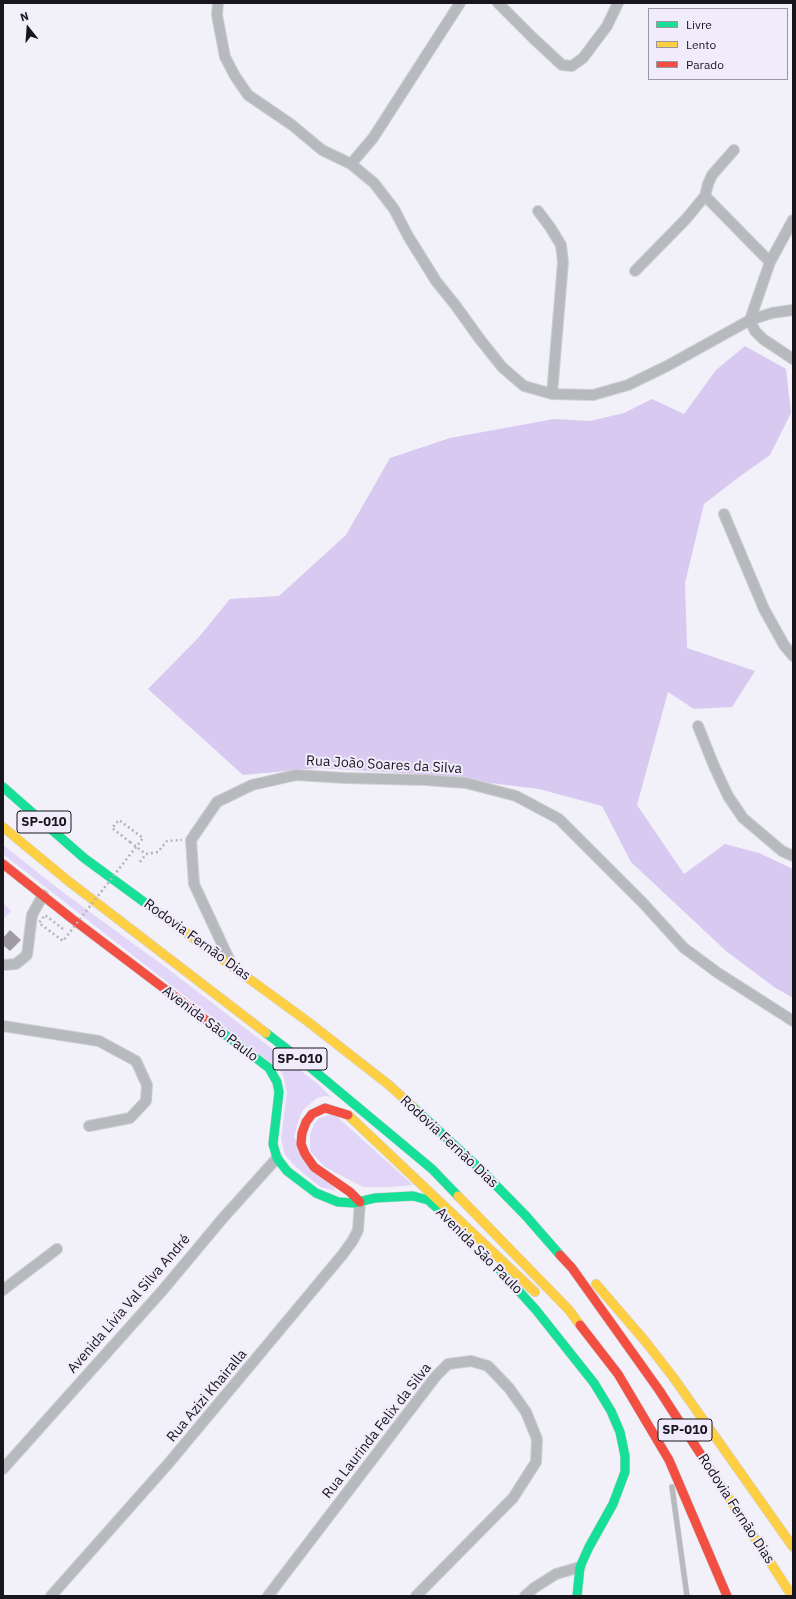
<!DOCTYPE html>
<html>
<head>
<meta charset="utf-8">
<style>
  body { margin:0 }
  #map { position:relative; width:796px; height:1599px; overflow:hidden; background:#f2f0f8; font-family:"IBM Plex Sans",sans-serif }
  canvas { display:block }
  .frame { position:absolute; inset:0; border:4px solid #18151d; pointer-events:none }
  .legend { position:absolute; left:648px; top:8px; width:140px; height:72px; box-sizing:border-box; background:#f1ecfb; border:1px solid #9a96a2; margin:0; padding:5px 7px; list-style:none; font-size:12px; color:#18151d }
  .legend li { display:flex; align-items:center; gap:8px; height:20px }
  .legend b { width:20px; border:1px solid #9a96a2 }
  .north { position:absolute; left:8px; top:8px; width:40px; height:40px; -webkit-text-stroke:3px #f1ecfb; paint-order:stroke; rotate:343deg; font-size:11px; font-weight:700; line-height:16px; text-align:center; color:#18151d }
  .north::after { content:''; display:block; margin:auto; width:14px; height:18px; background:#18151d; clip-path:polygon(50% 0,100% 100%,50% 72%,0 100%) }
</style>
</head>
<body>
<div id="map">
<canvas width="796" height="1599"></canvas>
<div class="frame"></div>
<ul class="legend">
<li><b style="height:5px;background:#16e098"></b>Livre</li>
<li><b style="height:5px;background:#ffcf43"></b>Lento</li>
<li><b style="height:5px;background:#f24e42"></b>Parado</li>
</ul>
<div class="north">N</div>
</div>
<script>
const ctx = document.querySelector('canvas').getContext('2d');
ctx.lineJoin = 'round';
function fillPath(path, color) { ctx.fillStyle = color; ctx.fill(path, 'evenodd'); }
const poly = rows => new Path2D(rows.map(r => 'M' + r).join(''));
function stroke(path, color, width, dash) { ctx.strokeStyle = color; ctx.lineWidth = width; ctx.lineCap = dash ? 'butt' : 'round'; ctx.setLineDash(dash || []); ctx.stroke(path); }
function label(font, color, halo, rows, align = 'center') {
  ctx.font = font + ' "IBM Plex Sans",sans-serif'; ctx.lineWidth = 4; ctx.setLineDash([]); ctx.textBaseline = 'middle'; ctx.strokeStyle = halo; ctx.fillStyle = color; for (const [text, x, y, turn = 0] of rows) {
    ctx.save(); ctx.translate(x, y); ctx.rotate((+turn || 0) * Math.PI / 180); ctx.textAlign = isNaN(turn) ? turn : align; if (halo) ctx.strokeText(text, 0, 0); ctx.fillText(text, 0, 0); ctx.restore();
  }
}
fillPath(poly([
  [3,845,64,893,168,969,318,1084,331,1097,324,1096,317,1098,303,1110,299,1119,294,1137,336,1191,320,1187,296,1167,285,1155,281,1139,287,1092,283,1075,280,1070,3,854],
  [3,903,11,911,3,919],
  [334,1114,413,1185,390,1187,363,1187,325,1167,310,1151,310,1135,314,1124,319,1118]
]), '#e2d6f8');
fillPath(poly([
  [745,346,786,369,791,413,770,455,739,477,704,504,685,583,687,648,755,671,732,707,694,709,668,692,637,805,684,874,725,844,759,853,793,869,793,998,774,987,726,951,631,862,602,806,539,789,418,774,319,768,243,775,148,689,199,637,230,599,279,596,346,535,390,458,450,438,554,419,590,421,624,413,652,399,684,414,716,370]
]), '#d8c9f0');
fillPath(poly([
  [10,930,21,940,10,951,3,945,3,938]
]), '#9e9ba2');
const lane = poly([
  [672,1487,687,1596]
]);
const street = poly([
  [218,3,217,15,225,57,235,76,248,95,292,125,322,150,351,164,374,183,394,209,408,236,436,281,456,306,479,338,502,367,524,386,552,394,593,395,628,385,667,366,750,320,772,313,793,310],
  [498,3,533,38,562,65,572,66,583,58,607,26,618,3],
  [351,164,373,138,460,3],
  [705,196,708,184,712,175,734,150],
  [538,211,550,227,561,245,563,262,552,394],
  [635,271,686,219,705,196,770,262],
  [750,320,770,262,793,220],
  [750,320,755,331,763,339,793,359],
  [724,514,764,609,784,645,793,656],
  [698,726,714,766,728,796,743,818,782,851,793,856],
  [230,961,194,884,191,840,217,802,252,785,296,775,345,778,425,780,466,783,516,796,559,819,643,903,684,948,718,973,793,1021],
  [3,965,16,964,27,955,32,915,43,895],
  [3,1026,99,1041,136,1061,147,1085,146,1101,130,1118,89,1126],
  [3,1290,57,1249],
  [3,1469,162,1291,223,1218,277,1158],
  [51,1596,168,1464,343,1254,353,1240,358,1230,360,1202],
  [268,1596,436,1376,448,1364,471,1361,488,1366,509,1388,526,1412,537,1439,536,1462,513,1498,416,1596],
  [525,1596,534,1588,556,1574,580,1567]
]);
const fast = poly([
  [3,787,84,858,163,916],
  [219,1030,269,1068,277,1082,279,1092,273,1144,277,1158,287,1171,316,1193,338,1202,354,1203,375,1198,413,1196,428,1200,437,1208],
  [266,1033,305,1063,432,1169,458,1196],
  [413,1107,478,1167,526,1216,560,1255],
  [499,1269,536,1310,594,1383,611,1411,620,1432,625,1456,625,1472,613,1504,589,1547,580,1567,577,1596]
]);
const slow = poly([
  [3,827,67,880,266,1033],
  [163,916,307,1021,389,1085,413,1107],
  [348,1115,535,1292],
  [458,1196,569,1310,580,1325],
  [596,1284,645,1341,673,1377,793,1547],
  [705,1461,792,1596]
]);
const jam = poly([
  [3,864,71,918,219,1030],
  [348,1115,325,1108,312,1114,306,1122,302,1133,301,1144,305,1154,314,1167,350,1192,360,1202],
  [560,1255,572,1268,659,1390,705,1461],
  [580,1325,618,1374,669,1460,727,1596]
]);
stroke(lane, '#d0ced4', 6);
stroke(street, '#d0ced4', 12);
stroke(fast, '#d0ced4', 10);
stroke(slow, '#d0ced4', 10);
stroke(jam, '#d0ced4', 10);
stroke(poly([
  [130,842,146,854,158,852,167,841,182,840],
  [140,862,146,854]
]), '#b2b4b7', 2.5, [2, 3]);
stroke(lane, '#b6babc', 5);
stroke(street, '#b6babc', 10);
stroke(fast, '#16e098', 9);
stroke(slow, '#ffcf43', 9);
stroke(jam, '#f24e42', 9);
stroke(poly([
  [63,929,45,915,39,923,63,941,143,838,119,820,112,828,130,842]
]), '#b2b4b7', 2.5, [2, 3]);
for (const [x, y, w] of [
  [44,822,54],
  [300,1059,54],
  [685,1430,54]
]) { const box = new Path2D(); box.roundRect(x - w / 2, y - 11, w, 22, 3); ctx.fillStyle = '#f1ecfb'; ctx.fill(box); stroke(box, '#18151d', 1); }
label('bold 13px', '#18151d', null, [
  ["SP-010",44,822],
  ["SP-010",300,1059],
  ["SP-010",685,1430]
]);
label('14px', '#18151d', '#f1ecfb', [
  ["Rua João Soares da Silva",384,765,3],
  ["Rodovia Fernão Dias",197,940,36],
  ["Avenida São Paulo",210,1024,37],
  ["Rodovia Fernão Dias",449,1142,43],
  ["Avenida São Paulo",479,1251,45],
  ["Avenida Lívia Val Silva André",129,1304,-49],
  ["Rua Azizi Khairalla",207,1396,-50],
  ["Rua Laurinda Felix da Silva",377,1431,-52],
  ["Rodovia Fernão Dias",736,1509,57]
]);
</script>
</body>
</html>
